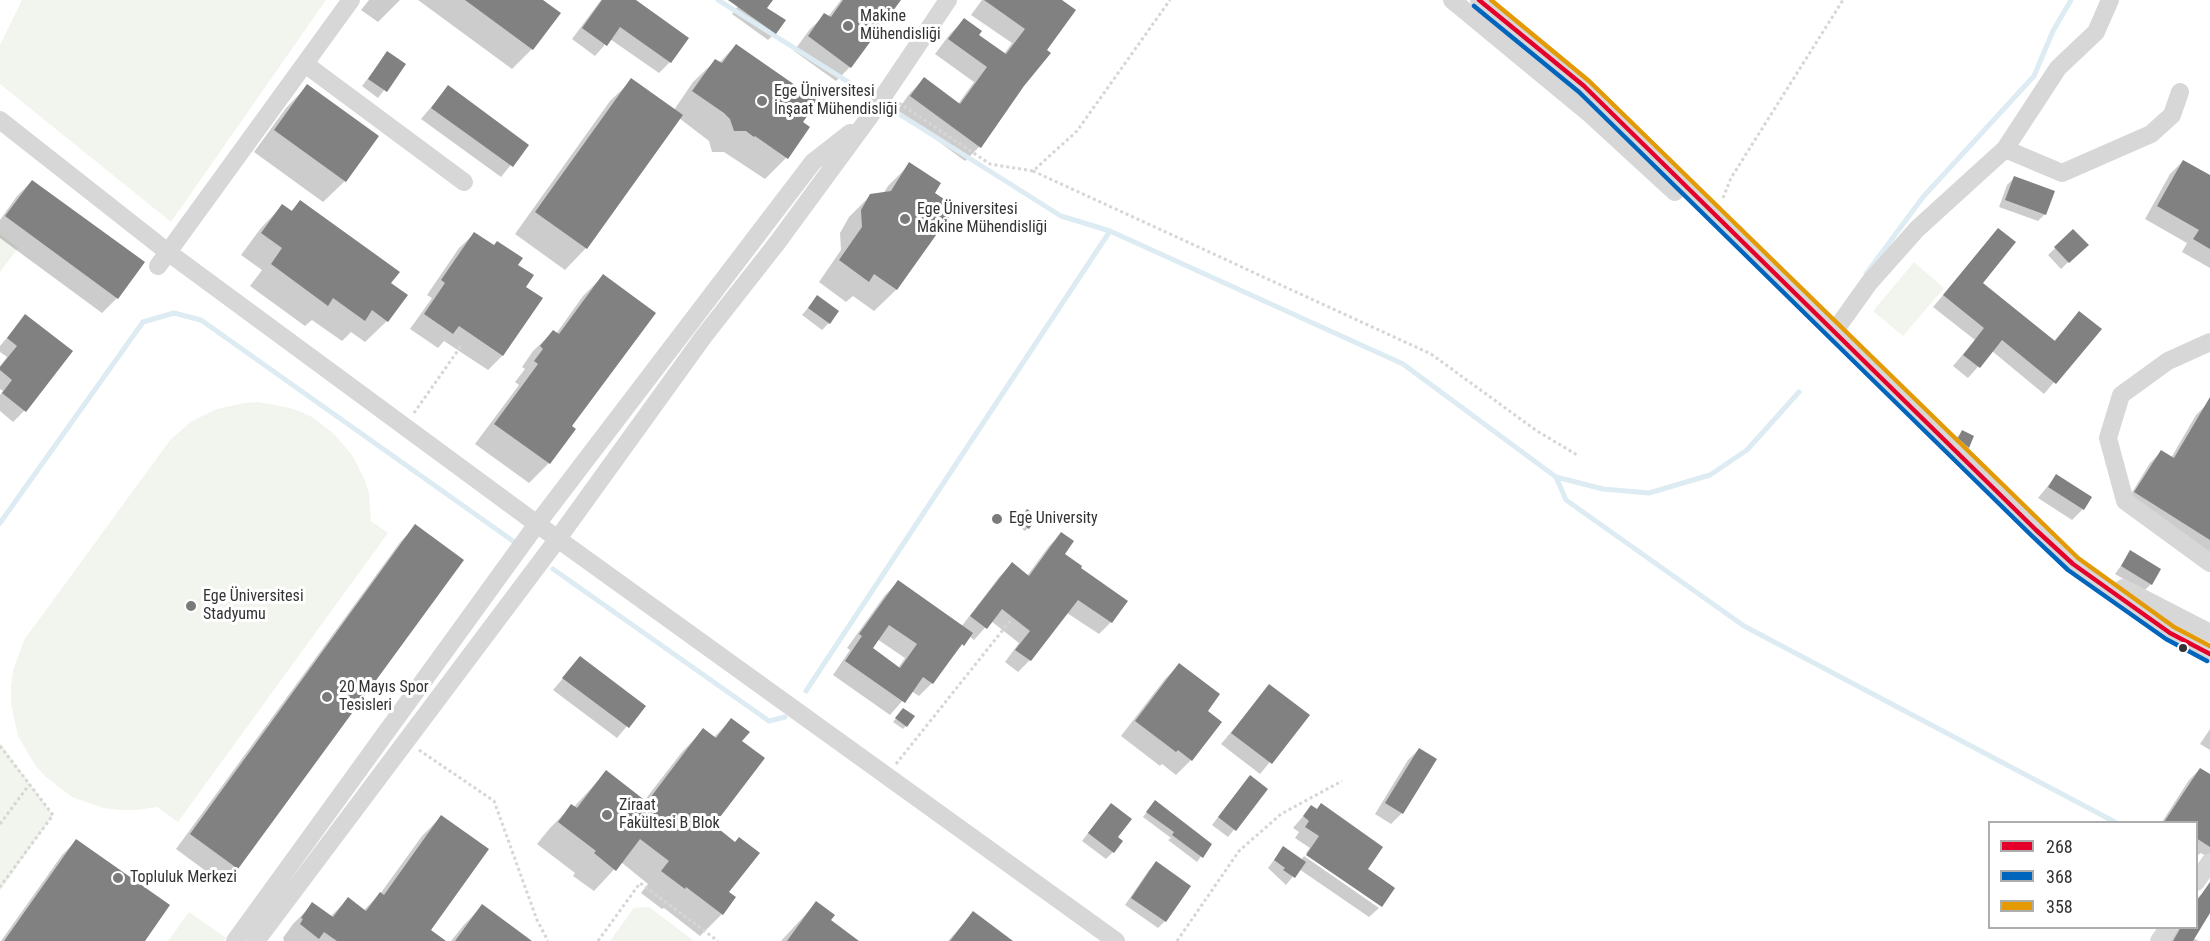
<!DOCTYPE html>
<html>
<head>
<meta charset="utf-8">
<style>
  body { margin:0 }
  #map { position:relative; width:2210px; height:941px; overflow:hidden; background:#fff; font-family:"Roboto Condensed",sans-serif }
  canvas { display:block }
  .legend { position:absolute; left:1988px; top:821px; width:210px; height:108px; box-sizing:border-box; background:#fff; border:2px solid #adadad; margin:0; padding:8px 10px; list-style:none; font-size:18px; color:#333 }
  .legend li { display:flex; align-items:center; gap:12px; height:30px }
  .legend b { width:30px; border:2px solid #adadad }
</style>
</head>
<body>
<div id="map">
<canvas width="2210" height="941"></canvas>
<ul class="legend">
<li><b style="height:8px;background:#e4002b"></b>268</li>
<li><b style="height:8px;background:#0065bd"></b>368</li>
<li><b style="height:8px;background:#e39a05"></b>358</li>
</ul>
</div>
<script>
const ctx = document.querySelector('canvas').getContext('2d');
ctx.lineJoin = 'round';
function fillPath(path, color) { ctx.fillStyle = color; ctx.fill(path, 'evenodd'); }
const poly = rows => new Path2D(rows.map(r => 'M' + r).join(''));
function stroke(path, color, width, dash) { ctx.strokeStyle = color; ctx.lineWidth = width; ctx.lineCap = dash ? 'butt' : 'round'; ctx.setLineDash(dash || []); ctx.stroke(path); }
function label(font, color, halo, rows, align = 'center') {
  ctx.font = font + ' "Roboto Condensed",sans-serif'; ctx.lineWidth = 6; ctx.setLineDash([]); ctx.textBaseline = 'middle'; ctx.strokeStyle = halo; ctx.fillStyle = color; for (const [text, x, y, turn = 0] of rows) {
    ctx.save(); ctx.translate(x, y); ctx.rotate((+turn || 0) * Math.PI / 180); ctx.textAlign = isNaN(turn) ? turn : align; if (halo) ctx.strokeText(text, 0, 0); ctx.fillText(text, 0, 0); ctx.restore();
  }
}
fillPath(poly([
  [22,0,326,0,171,222,0,84,0,45],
  [0,234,18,248,0,272],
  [1914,262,1944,288,1903,336,1873,311],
  [258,402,286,407,299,411,312,417,334,434,352,455,365,480,369,494,371,521,388,533,178,822,157,807,136,810,120,810,103,808,72,797,46,777,35,765,18,736,11,704,11,688,13,671,24,640,171,439,192,421,217,409,244,403],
  [0,743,53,815,0,891],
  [649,907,694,941,610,941,634,908],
  [189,912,226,938,224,941,168,941]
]), '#f1f5ed');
fillPath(poly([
  [369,0,400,0,378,22,361,10],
  [418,0,541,0,532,49,512,69],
  [601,0,633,0,687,38,670,62,659,73,610,39,595,56,572,39],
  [730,0,771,0,765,8,775,33,768,40,732,14,738,6],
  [841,0,899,0,850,67,836,81,794,51,810,29,825,15,828,17],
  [982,0,1059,0,1045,50,979,147,965,161,897,111,910,93,924,79,958,104,974,82,935,54,950,34,964,20,977,35,1004,54,1012,43,971,15],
  [736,45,801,123,786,158,765,179,724,152,712,152,709,141,679,118,586,248,565,270,515,234,610,101,632,80,674,110,693,82,715,61,719,63],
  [387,53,404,64,378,98,362,86],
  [307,86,345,181,323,202,254,152,286,108],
  [448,87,527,145,501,177,421,119],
  [2183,161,2210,177,2210,268,2182,252,2187,243,2145,219,2170,174],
  [910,164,933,194,954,207,896,290,874,311,853,296,846,302,819,282,841,250,840,233,849,217,871,195,883,194,888,186],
  [2014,178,2045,214,2038,221,1999,207,2007,185],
  [32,181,117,298,102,313,0,238,0,220,17,196],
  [300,202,389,283,387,321,365,342,351,332,342,341,312,320,305,326,250,286,262,270,241,255,261,228,282,206,290,212],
  [1998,230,1981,283,2053,342,2079,313,2099,329,2044,394,1992,351,1968,378,1953,366,1975,340,1933,307],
  [2073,231,2086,245,2061,269,2048,255],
  [474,234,516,265,524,287,541,299,502,356,488,370,444,341,438,348,410,329,432,298,427,295,459,248],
  [603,276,570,426,574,429,549,463,529,483,475,444,519,385,515,382,525,369,522,367,533,351,553,332,556,334,583,296],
  [817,297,829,323,822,330,802,315],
  [25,316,71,351,24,411,13,422,0,411,0,395,3,391,0,389,0,366,7,357,0,352,0,346],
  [2207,404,2210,405,2210,558,2125,504,2150,463,2161,452,2171,458,2196,415],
  [1962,432,1972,436,1967,447,1957,458,1951,443],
  [2056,476,2083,509,2072,520,2038,498],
  [1024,514,1028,528,1025,531,1016,525],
  [416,526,237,868,222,883,176,849,401,541],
  [1061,534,1063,554,1079,568,1126,601,1111,622,1099,634,1067,613,1030,660,1018,672,1005,662,1019,643,991,621,974,640,969,636,932,683,919,696,911,691,890,715,833,675,850,650,847,648,885,595,898,582,961,627,1000,576,1012,564,1027,576,1049,546],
  [877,639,905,658,898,668,870,649],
  [2131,552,2151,584,2144,591,2115,574],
  [580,658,643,707,617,738,553,690],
  [1179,665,1206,711,1191,760,1176,775,1162,764,1160,766,1121,736,1165,679],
  [1270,686,1308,716,1260,774,1221,744],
  [900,713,906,726,903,729,893,722],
  [731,720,740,741,712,825,727,892,734,898,722,914,700,936,664,908,662,909,641,893,648,884,621,862,594,891,573,876,575,873,537,844,550,828,572,806,573,808,606,772,644,801,682,752,703,730,713,738],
  [2210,729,2210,750,2200,744],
  [1419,749,1402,813,1391,824,1375,814,1408,760],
  [2200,769,2210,776,2210,859,2201,853,2196,856,2196,822,2162,822,2189,780],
  [1244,784,1266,790,1228,837,1212,825],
  [1150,807,1210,844,1197,862,1168,840,1171,838,1143,817],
  [1311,807,1366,869,1381,905,1306,853,1310,848,1295,838,1299,832,1293,828],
  [1104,812,1116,838,1113,852,1106,859,1082,841],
  [441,817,429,930,444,941,284,941,283,938,293,924,313,904,330,917,348,899,363,911,380,894,422,836],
  [76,841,143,941,1,941,62,855],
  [1283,848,1301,860,1304,856,1379,908,1369,917,1299,869,1286,885,1268,868],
  [1156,863,1165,921,1158,928,1125,905,1149,870],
  [2204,892,2210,896,2210,910,2193,938,2199,941,2170,941,2178,928,2196,928,2196,899],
  [816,903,829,921,857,941,781,941],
  [482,906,529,941,451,941,463,926],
  [973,913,1010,941,948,941]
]), '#0003');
stroke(poly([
  [718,0,1061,216,1110,231,1403,364,1556,477,1603,489,1649,493,1710,475,1747,450,1799,392],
  [1866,274,1923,197,2034,76,2053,31,2071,0],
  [1556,477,1566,500,1744,626,2115,822],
  [0,523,143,322,174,313,201,320,513,541],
  [553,569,769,721,785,717],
  [806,691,1110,231]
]), '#ddebf3', 5);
fillPath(poly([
  [465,0,543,0,561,13,533,50],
  [602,0,636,0,689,38,671,63,620,27,607,46,582,28],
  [728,0,773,0,767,8,786,20,776,34],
  [843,0,901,0,851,68,808,36,824,13,831,17],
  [984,0,1062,0,1076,10,1047,50,1051,53,1024,86,981,148,910,96,924,77,960,104,987,67,948,39,964,18,982,31,979,35,1006,54,1025,29],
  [736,44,818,101,803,122,810,127,788,159,755,136,754,137,746,131,734,131,730,119,724,113,692,91,715,59,722,63],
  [387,51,406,64,387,92,368,79],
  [631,78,683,115,587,249,535,212],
  [307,84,379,136,346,182,274,130],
  [448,85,529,145,513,167,431,108],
  [2183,160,2210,175,2210,249,2193,239,2199,230,2157,206],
  [909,162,941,183,935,193,956,207,897,290,874,274,869,282,839,260,862,227,861,210,870,194,891,191],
  [2014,176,2055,191,2046,215,2005,200],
  [32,180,145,262,118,299,5,216],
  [300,200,400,272,391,283,408,295,388,322,372,310,365,321,333,298,328,306,271,264,282,248,261,233,282,204,292,211],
  [1998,228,2016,242,1983,283,2055,341,2079,311,2102,329,2056,384,2002,340,1980,368,1963,355,1984,328,1943,295],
  [2073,229,2089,245,2069,263,2054,247],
  [474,232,494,245,497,241,523,258,518,265,534,275,526,287,543,298,503,356,459,326,453,334,424,314,445,283,441,280],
  [603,274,656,313,572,426,576,429,550,464,494,424,538,364,534,361,543,349,540,346,553,330,559,334],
  [817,295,839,311,830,324,808,308],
  [25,314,73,351,26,412,2,393,12,380,0,370,0,367,17,346,7,338],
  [2210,397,2210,540,2134,492,2161,450,2174,458],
  [1962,430,1974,436,1969,448,1958,438],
  [2056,474,2092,497,2084,510,2048,487],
  [1027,509,1038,517,1029,529,1018,521],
  [415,524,464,560,238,869,190,834],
  [1061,532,1074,541,1065,554,1082,566,1081,568,1128,601,1112,623,1078,600,1031,661,1015,650,1030,631,1002,609,987,629,970,616,1012,562,1029,576],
  [2130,550,2161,569,2152,585,2121,566],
  [898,580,973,633,964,646,962,644,933,684,923,677,905,703,845,661,862,636,859,634],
  [889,625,917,644,900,668,873,648],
  [580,656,646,706,629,728,562,678],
  [1179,663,1220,694,1208,711,1222,722,1192,761,1178,750,1176,752,1135,721],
  [1269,684,1310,715,1272,764,1231,733],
  [903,708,915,716,907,727,895,718],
  [731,718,750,732,742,741,765,758,714,825,735,842,739,837,760,853,729,892,736,897,723,915,686,887,685,889,661,871,669,861,640,839,616,871,594,853,596,851,558,822,571,804,577,808,606,770,647,802,703,728,716,738],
  [1419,748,1437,759,1403,814,1385,803],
  [2200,768,2210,774,2210,847,2196,838,2196,822,2164,822],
  [1250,775,1268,789,1236,831,1218,817],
  [1155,800,1212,844,1203,858,1172,835,1174,832,1146,812],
  [1111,803,1132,819,1118,837,1123,841,1114,853,1088,833],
  [1321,803,1383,847,1368,869,1395,888,1382,907,1306,855,1319,836,1305,827,1309,821,1303,816,1311,805,1317,809],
  [441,815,489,849,431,930,446,941,337,941,324,932,319,939,300,924,303,919,301,918,312,902,333,917,348,897,366,911,380,892,384,895],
  [76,839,170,905,145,941,4,941],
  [1283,846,1306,862,1295,878,1283,870,1285,868,1274,860],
  [1156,861,1191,886,1166,922,1131,898],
  [2210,882,2210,913,2193,941,2173,941,2181,927,2196,927,2196,902],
  [816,901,835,915,831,920,859,941,787,941],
  [482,904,532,941,455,941],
  [973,911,1013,941,950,941]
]), '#818181');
stroke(poly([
  [899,103,990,164,1033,171,1077,131,1170,0],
  [1033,171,1431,354,1537,431,1579,456],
  [1723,198,1731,178,1843,0],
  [414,413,461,346],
  [0,746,53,815,0,887],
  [419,750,494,801,537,920,548,941],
  [896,764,1010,621],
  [0,824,29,785],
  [598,941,640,883,718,941],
  [1177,941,1239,851,1281,814,1342,781]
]), '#d6d6d6', 3, [3, 3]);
stroke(poly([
  [1452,0,1590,114,1675,192],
  [1479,0,1584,86,2036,530,2073,564,2170,633,2210,654],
  [305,64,464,182],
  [0,120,169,253,537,524,1116,941],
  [2005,149,2062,173,2151,134,2172,115,2180,92],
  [158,266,351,0],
  [1834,332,1869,283,1917,229,2005,149,2058,68,2096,32,2110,0],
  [2210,342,2168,361,2121,395,2108,438,2125,501,2210,563],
  [2123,588,2210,633],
  [2196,882,2210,862],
  [235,941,537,524,813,162,850,133],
  [256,941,554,544,704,336,777,243,868,119,948,0],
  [2159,941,2168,928]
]), '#d7d7d7', 18);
stroke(poly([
  [1479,0,1584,86,2036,530,2073,564,2170,633,2210,654]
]), '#e4002b', 4.5);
stroke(poly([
  [1474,6,1579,92,2031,535,2068,570,2166,639,2207,661]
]), '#0065bd', 4.5);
stroke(poly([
  [1491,0,1589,81,2078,558,2174,627,2210,646]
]), '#e39a05', 4.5);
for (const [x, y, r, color] of [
  [848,26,6,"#7a7a7a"],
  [762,101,6,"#7a7a7a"],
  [905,219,6,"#7a7a7a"],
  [997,519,6,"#7a7a7a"],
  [191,606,6,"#7a7a7a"],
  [2183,648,5,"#333"],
  [327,697,6,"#7a7a7a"],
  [607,815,6,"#7a7a7a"],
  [118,878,6,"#7a7a7a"]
]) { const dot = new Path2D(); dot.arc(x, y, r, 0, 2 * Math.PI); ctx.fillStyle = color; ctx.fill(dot); stroke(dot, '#fff', 2); }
label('16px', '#333', '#fff', [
  ["Makine",860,17],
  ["Mühendisliği",860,35],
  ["Ege Üniversitesi",774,92],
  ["İnşaat Mühendisliği",774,110],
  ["Ege Üniversitesi",917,210],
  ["Makine Mühendisliği",917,228],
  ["Ege University",1009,519],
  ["Ege Üniversitesi",203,597],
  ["Stadyumu",203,615],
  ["20 Mayıs Spor",339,688],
  ["Tesisleri",339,706],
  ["Ziraat",619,806],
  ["Fakültesi B Blok",619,824],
  ["Topluluk Merkezi",130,878]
], 'left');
</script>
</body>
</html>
